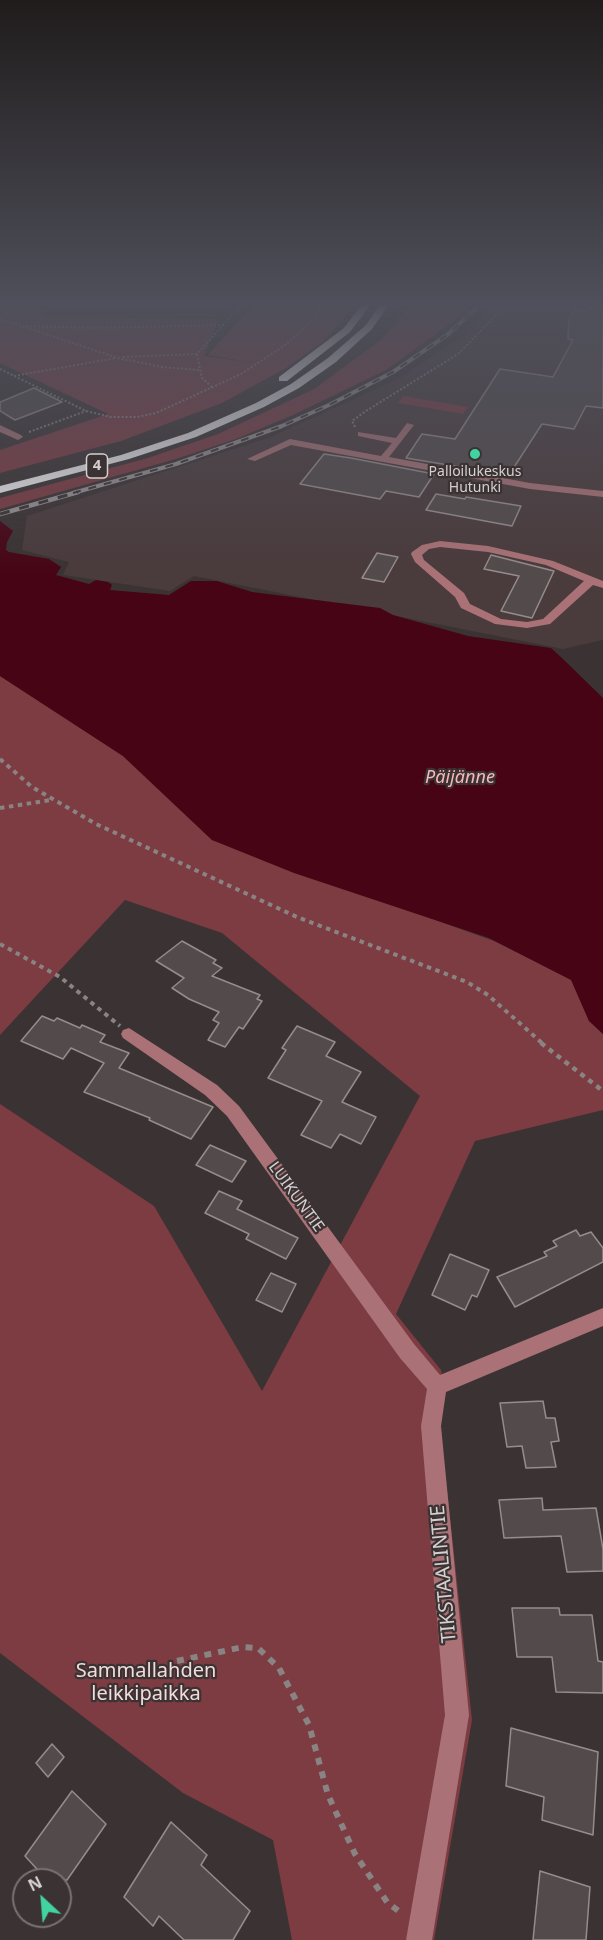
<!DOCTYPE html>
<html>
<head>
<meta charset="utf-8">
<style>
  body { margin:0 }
  #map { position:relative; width:603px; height:1940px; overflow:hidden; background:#3b3333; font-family:"Noto Sans",sans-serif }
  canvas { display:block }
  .north { position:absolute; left:12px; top:1868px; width:60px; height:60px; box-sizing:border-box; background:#3b3333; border:2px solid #797272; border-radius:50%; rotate:334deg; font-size:16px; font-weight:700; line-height:24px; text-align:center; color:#d5d0d0 }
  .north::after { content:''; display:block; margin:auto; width:21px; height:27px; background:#42d4a0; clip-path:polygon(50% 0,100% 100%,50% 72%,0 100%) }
</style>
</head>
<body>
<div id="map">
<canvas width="603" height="1940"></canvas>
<div class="north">N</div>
</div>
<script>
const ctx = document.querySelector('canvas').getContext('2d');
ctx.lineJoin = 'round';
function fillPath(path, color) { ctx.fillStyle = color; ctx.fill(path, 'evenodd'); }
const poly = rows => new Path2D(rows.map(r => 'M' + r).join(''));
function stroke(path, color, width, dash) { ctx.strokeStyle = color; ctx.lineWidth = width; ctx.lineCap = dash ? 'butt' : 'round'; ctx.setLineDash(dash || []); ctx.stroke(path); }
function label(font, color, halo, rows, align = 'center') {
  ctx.font = font + ' "Noto Sans",sans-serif'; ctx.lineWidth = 4.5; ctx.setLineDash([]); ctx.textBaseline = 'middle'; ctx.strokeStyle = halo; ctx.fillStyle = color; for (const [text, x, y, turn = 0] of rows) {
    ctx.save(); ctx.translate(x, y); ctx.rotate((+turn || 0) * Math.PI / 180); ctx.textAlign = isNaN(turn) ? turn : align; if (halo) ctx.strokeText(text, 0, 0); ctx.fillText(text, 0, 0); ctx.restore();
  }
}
fillPath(poly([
  [494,303,603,303,603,640,563,649,194,576,170,591,63,575,69,562,22,550,27,516,271,437,400,378,464,335]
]), '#4a3b3c');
fillPath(poly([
  [0,303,36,303,46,317,219,319,204,356,255,363,208,355,255,303,357,303,324,341,286,368,222,403,121,441,0,473,0,450,108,414,0,363],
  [412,303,470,303,454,321,386,370,293,415,236,439,179,458,0,509,0,498,148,458,218,434,314,389,382,339],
  [403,396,468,407,463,414,398,403],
  [0,676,123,756,212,840,494,941,572,980,589,1021,603,1034,603,1110,475,1141,396,1314,441,1370,445,1393,440,1425,472,1720,434,1940,292,1940,273,1840,183,1793,0,1653,0,1104,154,1206,262,1391,420,1096,222,933,125,900,0,1035]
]), '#7d3b42');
fillPath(poly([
  [0,521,13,531,7,542,6,550,9,552,49,559,61,567,56,575,89,584,96,580,108,582,112,585,110,590,169,595,191,581,217,581,252,592,380,608,393,615,468,636,551,648,562,658,603,698,603,1034,589,1021,571,980,489,938,294,873,212,840,123,756,0,676]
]), '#470414');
const building = poly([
  [590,307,603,309,603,408,586,406,574,429,542,424,509,475,406,458,422,434,455,439,500,369,553,377,573,340,568,339,569,319,574,310,588,312,590,307],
  [34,388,62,402,15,420,0,411,0,402,34,388],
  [324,454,351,458,434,474,419,497,386,491,380,499,300,484,324,454],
  [436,494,465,499,466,497,521,506,512,526,426,510,436,494],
  [377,553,398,557,384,582,362,578,377,553],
  [491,555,554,571,532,618,501,611,519,576,484,569,491,555],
  [182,941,216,960,213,963,222,968,212,976,260,995,257,999,262,1001,243,1029,239,1027,225,1047,208,1040,219,1023,213,1020,219,1012,189,999,172,988,184,978,156,961,182,941],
  [42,1016,54,1021,57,1018,80,1028,82,1025,105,1035,100,1042,129,1053,119,1068,213,1107,191,1139,149,1120,150,1118,84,1092,104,1063,71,1048,63,1059,21,1041,42,1016],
  [297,1026,335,1042,326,1056,361,1072,342,1102,376,1117,361,1144,340,1134,331,1148,301,1135,322,1101,268,1078,286,1050,282,1048,297,1026],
  [210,1145,246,1161,232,1182,196,1165,210,1145],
  [219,1191,242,1201,237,1209,298,1238,286,1259,246,1239,249,1234,205,1213,219,1191],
  [576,1230,580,1236,591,1232,603,1248,603,1262,515,1307,497,1277,547,1256,544,1252,557,1246,553,1241,576,1230],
  [450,1254,489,1270,477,1297,472,1295,465,1310,432,1295,450,1254],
  [271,1273,296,1284,282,1312,256,1300,271,1273],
  [543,1401,546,1418,555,1418,559,1441,551,1442,556,1467,526,1468,522,1446,507,1447,500,1403,543,1401],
  [542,1498,543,1510,596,1508,603,1549,603,1571,567,1572,561,1536,504,1538,499,1500,542,1498],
  [512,1608,559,1608,560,1615,592,1615,598,1661,603,1662,603,1693,556,1692,552,1657,517,1657,512,1608],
  [511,1728,598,1752,593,1835,542,1820,544,1797,506,1786,511,1728],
  [52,1744,64,1757,48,1777,36,1763,52,1744],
  [72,1791,106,1824,67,1880,47,1880,25,1856,72,1791],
  [171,1822,207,1855,201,1865,250,1911,233,1940,184,1940,159,1916,153,1926,124,1897,171,1822],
  [540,1871,590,1887,586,1940,533,1940,540,1871]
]);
fillPath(building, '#534b4b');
stroke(building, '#968c8c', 1.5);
stroke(poly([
  [0,319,118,358,162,367,199,370],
  [26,326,95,328,224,325],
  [123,357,197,354],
  [0,369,86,411,111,417,137,417,156,413,241,374,284,346,315,318,321,303],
  [14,376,116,358],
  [212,387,202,378,197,354,243,303],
  [355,427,352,421,366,411,458,354,508,303],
  [29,432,86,411]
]), '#8a8383', 2, [2, 2]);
stroke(poly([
  [0,759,32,787,96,824,297,917,467,982,488,995,543,1044],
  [0,808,51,800],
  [0,944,60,977,120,1026]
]), '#8a8383', 4, [4.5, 4.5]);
stroke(poly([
  [541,1043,603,1091]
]), '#8a8383', 4.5, [5, 5]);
stroke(poly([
  [177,1661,243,1647,258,1648,279,1668,309,1725,328,1795,355,1854,387,1902,401,1913]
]), '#8a8383', 6, [7, 7]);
fillPath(poly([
  [407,423,414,425,389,457,530,483,603,491,603,497,530,489,291,445,255,461,247,459,290,439,381,456,392,443,358,436,358,432,396,438,407,423],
  [0,425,21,435,23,437,18,440,0,432,0,425],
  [440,541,488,546,553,561,603,581,603,588,593,585,550,624,527,628,495,624,461,608,455,597,415,562,411,554,412,552,422,545,440,541],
  [440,547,488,552,546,565,584,581,543,619,527,622,501,619,470,604,464,593,424,560,422,555,429,549,440,547],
  [129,1028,217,1085,239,1106,414,1344,440,1375,603,1308,603,1326,446,1392,441,1426,469,1715,432,1940,406,1940,445,1715,421,1426,427,1389,400,1358,227,1116,205,1095,123,1038,121,1034,123,1030,129,1028]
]), '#aa7276');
fillPath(poly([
  [363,303,372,303,350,332,287,381,279,381,279,377,344,328,363,303],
  [381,303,390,303,372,329,336,362,299,388,264,407,196,437,129,459,0,493,0,486,121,455,188,433,256,403,291,384,328,358,366,325,381,303]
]), '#f1f1f1');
const railFar1 = poly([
  [73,493,176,464,282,426,329,405,393,372,447,335,482,303]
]);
const rail = poly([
  [0,514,78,492]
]);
stroke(railFar1, '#999393', 4);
stroke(rail, '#999393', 4.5);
stroke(railFar1, '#3b3333', 2, [8]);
stroke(rail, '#3b3333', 3, [10]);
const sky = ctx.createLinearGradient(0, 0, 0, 574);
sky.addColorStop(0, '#201c1c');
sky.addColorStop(0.53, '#4f505b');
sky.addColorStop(1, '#4f505b00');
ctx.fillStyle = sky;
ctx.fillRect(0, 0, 603, 574);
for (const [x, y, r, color] of [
  [475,454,6,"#42d4a0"]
]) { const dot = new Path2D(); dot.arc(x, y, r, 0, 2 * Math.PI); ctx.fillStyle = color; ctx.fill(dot); stroke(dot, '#3b3333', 2); }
label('14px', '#d5d0d0', '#3b3333', [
  ["Palloilukeskus",475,472],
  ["Hutunki",475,488]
]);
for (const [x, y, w] of [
  [97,466,21]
]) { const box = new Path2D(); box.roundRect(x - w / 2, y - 12, w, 24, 4.5); ctx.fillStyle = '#3b3333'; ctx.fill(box); stroke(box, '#d5d0d0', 1.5); }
label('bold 15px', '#d5d0d0', null, [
  ["4",97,466]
]);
label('16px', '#d5d0d0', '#3b3333', [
  ["LUIKUNTIE",296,1197,54]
]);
label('italic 18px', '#f8b7bb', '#3b3333', [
  ["Päijänne",460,778]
]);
label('20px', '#d5d0d0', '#3b3333', [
  ["TIKSTAALINTIE",444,1574,-95]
]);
label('20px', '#f2dbdc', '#3b3333', [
  ["Sammallahden",146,1671],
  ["leikkipaikka",146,1694]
]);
</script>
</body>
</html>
